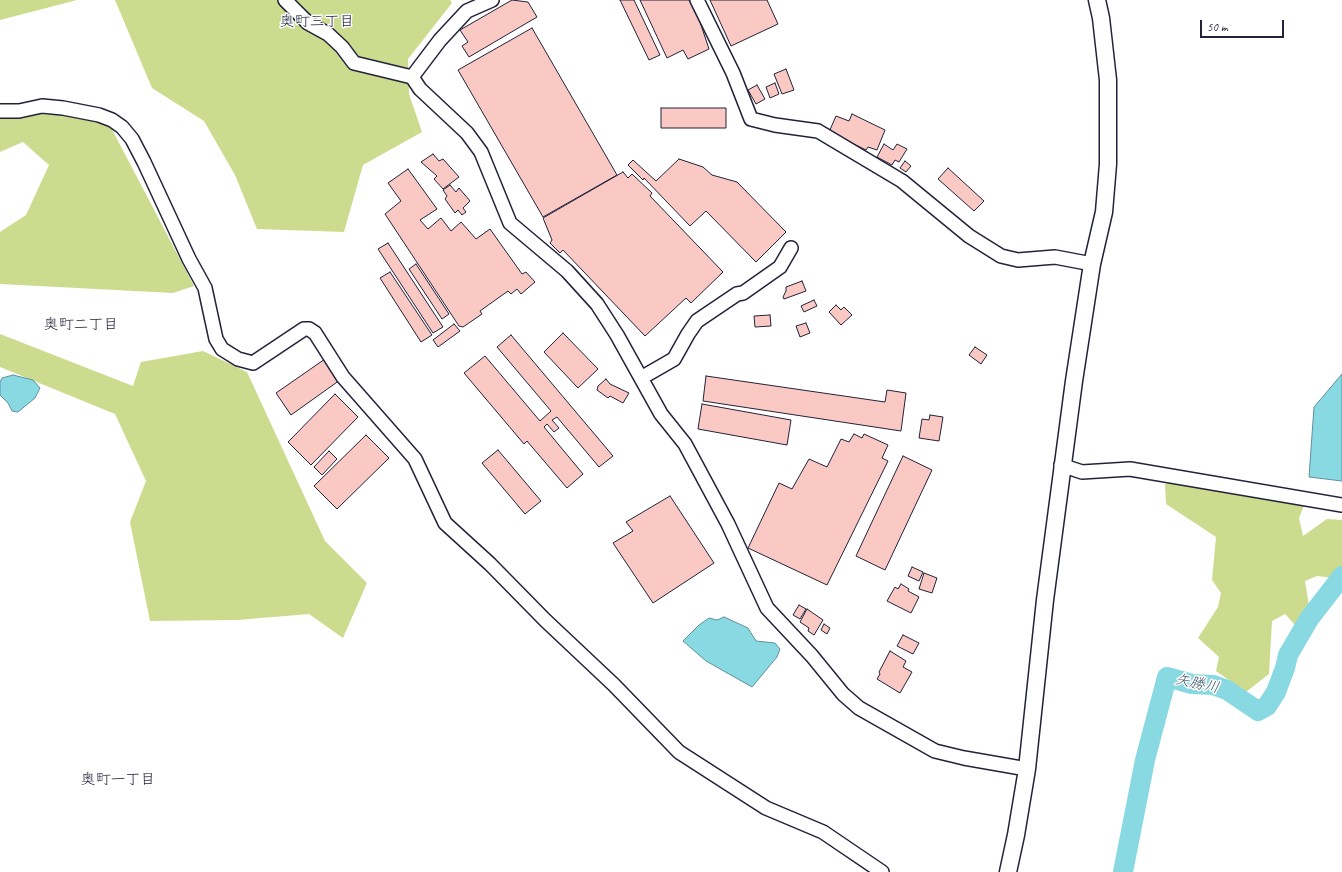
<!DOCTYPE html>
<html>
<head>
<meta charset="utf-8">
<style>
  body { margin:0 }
  #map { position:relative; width:1342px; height:872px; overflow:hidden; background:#fff; font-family:Caveat,sans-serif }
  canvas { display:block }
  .scale { position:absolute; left:1200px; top:20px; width:84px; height:18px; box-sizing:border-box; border:2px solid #22223b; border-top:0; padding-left:5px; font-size:12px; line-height:14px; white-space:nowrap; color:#22223b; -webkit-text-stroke:3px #fff; paint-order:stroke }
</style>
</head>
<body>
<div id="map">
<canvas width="1342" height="872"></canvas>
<div class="scale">50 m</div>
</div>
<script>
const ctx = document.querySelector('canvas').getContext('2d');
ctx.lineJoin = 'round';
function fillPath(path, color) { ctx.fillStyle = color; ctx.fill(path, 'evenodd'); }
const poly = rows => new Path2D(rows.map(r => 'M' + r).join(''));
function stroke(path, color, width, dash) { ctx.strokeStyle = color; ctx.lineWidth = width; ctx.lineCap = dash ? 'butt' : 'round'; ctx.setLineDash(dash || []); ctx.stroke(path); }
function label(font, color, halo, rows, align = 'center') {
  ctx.font = font + ' Caveat,"Klee One",sans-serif'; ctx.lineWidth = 3; ctx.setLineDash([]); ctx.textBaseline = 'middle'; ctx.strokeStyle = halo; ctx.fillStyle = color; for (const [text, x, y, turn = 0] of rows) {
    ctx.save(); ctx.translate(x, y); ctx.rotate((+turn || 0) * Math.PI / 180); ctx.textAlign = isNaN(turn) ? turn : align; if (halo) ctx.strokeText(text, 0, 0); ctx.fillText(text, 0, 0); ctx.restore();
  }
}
fillPath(poly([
  [0,0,77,0,0,20],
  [115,0,450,0,452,3,408,59,409,94,422,132,363,165,344,232,257,229,235,175,204,121,152,88],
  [0,108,4,112,106,118,194,286,173,293,0,284,0,232,26,215,49,165,23,142,0,152],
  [0,334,133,386,141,362,203,351,247,372,325,541,367,583,343,638,309,614,237,620,150,621,130,522,146,481,115,414,0,367],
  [1172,482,1305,503,1299,518,1303,536,1327,519,1342,520,1342,579,1317,576,1305,581,1309,606,1296,626,1285,614,1272,621,1269,674,1246,692,1216,671,1219,657,1198,638,1218,607,1221,593,1212,580,1216,537,1166,504,1165,484]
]), '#cddb8e');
const water = poly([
  [1342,374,1342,481,1309,477,1314,407,1342,374],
  [13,375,33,380,40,388,35,398,18,412,12,411,8,403,0,395,0,382,2,378,13,375],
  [724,617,748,628,756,641,775,643,780,649,777,657,752,687,706,661,683,641,699,625,709,618,717,620,724,617]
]);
fillPath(water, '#89d9e2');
stroke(water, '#60909f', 1);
stroke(poly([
  [1123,872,1145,760,1167,677,1192,684,1213,685,1227,690,1258,711,1267,706,1276,692,1285,668,1288,655,1309,619,1342,576]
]), '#89d9e2', 20);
const building = poly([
  [512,0,528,2,537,17,469,57,462,46,468,42,460,30,512,0],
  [620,0,634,0,660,55,649,60,620,0],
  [640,0,689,0,700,22,709,49,688,59,683,50,667,58,640,0],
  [710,0,767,0,778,24,731,46,710,0],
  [532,28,617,175,543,217,458,70,532,28],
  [786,69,794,90,782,94,774,74,786,69],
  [775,83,779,94,770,98,766,87,775,83],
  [757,85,765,99,756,104,748,90,757,85],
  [661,108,726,108,726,128,661,128,661,108],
  [852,114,885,130,877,150,868,147,866,150,829,132,836,116,849,121,852,114],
  [884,144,893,150,897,144,907,149,899,162,895,160,892,165,877,157,884,144],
  [433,154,439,161,443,159,459,177,443,189,434,179,437,176,421,162,433,154],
  [679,159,703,167,712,175,737,182,786,232,756,262,706,211,690,226,644,178,643,180,628,165,633,160,656,181,679,159],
  [905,161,911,166,906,172,900,168,905,161],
  [948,168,984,201,974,211,938,179,948,168],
  [408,169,437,209,420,220,428,229,441,218,451,231,461,222,476,239,490,229,522,274,526,272,535,282,521,294,517,289,511,294,508,291,480,311,482,314,463,327,459,326,385,214,401,201,388,183,408,169],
  [623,172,628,178,632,174,652,193,650,196,723,272,691,303,686,298,645,336,563,250,560,253,550,243,552,240,543,218,623,172],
  [450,185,456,192,459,188,470,201,463,208,466,212,462,215,458,210,455,213,445,199,447,196,443,190,450,185],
  [388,243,443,327,433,333,378,249,388,243],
  [416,264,449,314,442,319,409,269,416,264],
  [390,272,432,335,421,342,380,278,390,272],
  [802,281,806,291,784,299,783,297,786,291,786,287,802,281],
  [814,300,817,306,804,312,801,306,814,300],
  [836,305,841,310,844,307,852,315,841,325,829,312,836,305],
  [770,315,771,326,755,327,754,316,770,315],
  [806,323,810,333,800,337,796,326,806,323],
  [454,324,460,331,438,347,433,340,454,324],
  [563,333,598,369,578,388,544,352,563,333],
  [511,335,613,456,599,467,557,417,552,420,559,428,554,432,547,424,544,427,583,474,567,488,527,441,524,444,464,373,485,356,540,421,551,411,497,347,511,335],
  [975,347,987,355,981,364,969,355,975,347],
  [325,359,340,380,291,415,276,393,325,359],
  [706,376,885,402,887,390,906,393,901,431,703,401,706,376],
  [606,379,610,384,629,393,623,403,610,396,608,398,597,390,598,386,606,379],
  [335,394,358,417,311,465,288,442,335,394],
  [702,404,791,420,787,445,698,429,702,404],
  [930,415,943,417,939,441,919,438,922,419,929,420,930,415],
  [854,434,862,438,864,434,888,445,882,458,888,461,827,585,748,548,779,483,792,489,809,459,827,467,841,439,849,442,854,434],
  [366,435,389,458,337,509,314,486,366,435],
  [498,450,541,501,525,514,482,463,498,450],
  [329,451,337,459,322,475,314,467,329,451],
  [903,456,932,470,885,570,856,556,903,456],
  [670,496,714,563,653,603,613,543,633,531,626,522,670,496],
  [912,567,923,572,919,581,908,576,912,567],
  [924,573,937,578,932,593,919,589,924,573],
  [901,584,909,589,908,591,919,597,911,613,887,601,895,587,898,589,901,584],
  [799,605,806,609,800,619,793,615,799,605],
  [807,609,823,620,814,635,808,631,809,628,800,622,807,609],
  [824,624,830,628,827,634,821,630,824,624],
  [903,635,919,643,913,654,897,646,903,635],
  [890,651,906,661,903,667,912,672,900,693,877,679,880,674,879,672,890,651]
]);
fillPath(building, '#fac9c4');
stroke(building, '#22223b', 1);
const minor = poly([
  [285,0,308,23,328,34,342,47,354,63,412,77,420,89,467,133,481,152,510,223,567,271,597,304,617,335,661,414,685,444,728,524,767,608,812,656,843,694,859,708,935,751,964,758,1027,769],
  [697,0,733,73,751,119,775,125,818,131,902,181,969,236,1001,256,1018,260,1055,257,1092,264],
  [412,77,440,40,467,11,492,0],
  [1,111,19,111,42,106,63,108,99,115,112,120,122,127,132,139,144,162,189,259,205,288,216,339,222,349,238,359,253,363,304,329,309,329,315,333,343,377,415,459,445,523,490,564,545,620,614,685,679,752,766,808,823,832,882,872],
  [641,378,674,359,688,334,697,321,737,294,743,293,780,267,791,248],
  [1061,465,1082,472,1130,469,1342,505]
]);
const tertiary = poly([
  [1008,872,1016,835,1027,769,1045,600,1074,381,1092,264,1104,212,1108,164,1108,80,1101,18,1097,0]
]);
stroke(minor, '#22223b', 16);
stroke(tertiary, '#22223b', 19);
stroke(minor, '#fff', 13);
stroke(tertiary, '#fff', 16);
label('15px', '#22223b', '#fff', [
  ["奥町三丁目",317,22],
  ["奥町二丁目",81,325],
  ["奥町一丁目",118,780]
]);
label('italic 15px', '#41596d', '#fff', [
  ["矢勝川",1197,684,12]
]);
</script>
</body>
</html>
